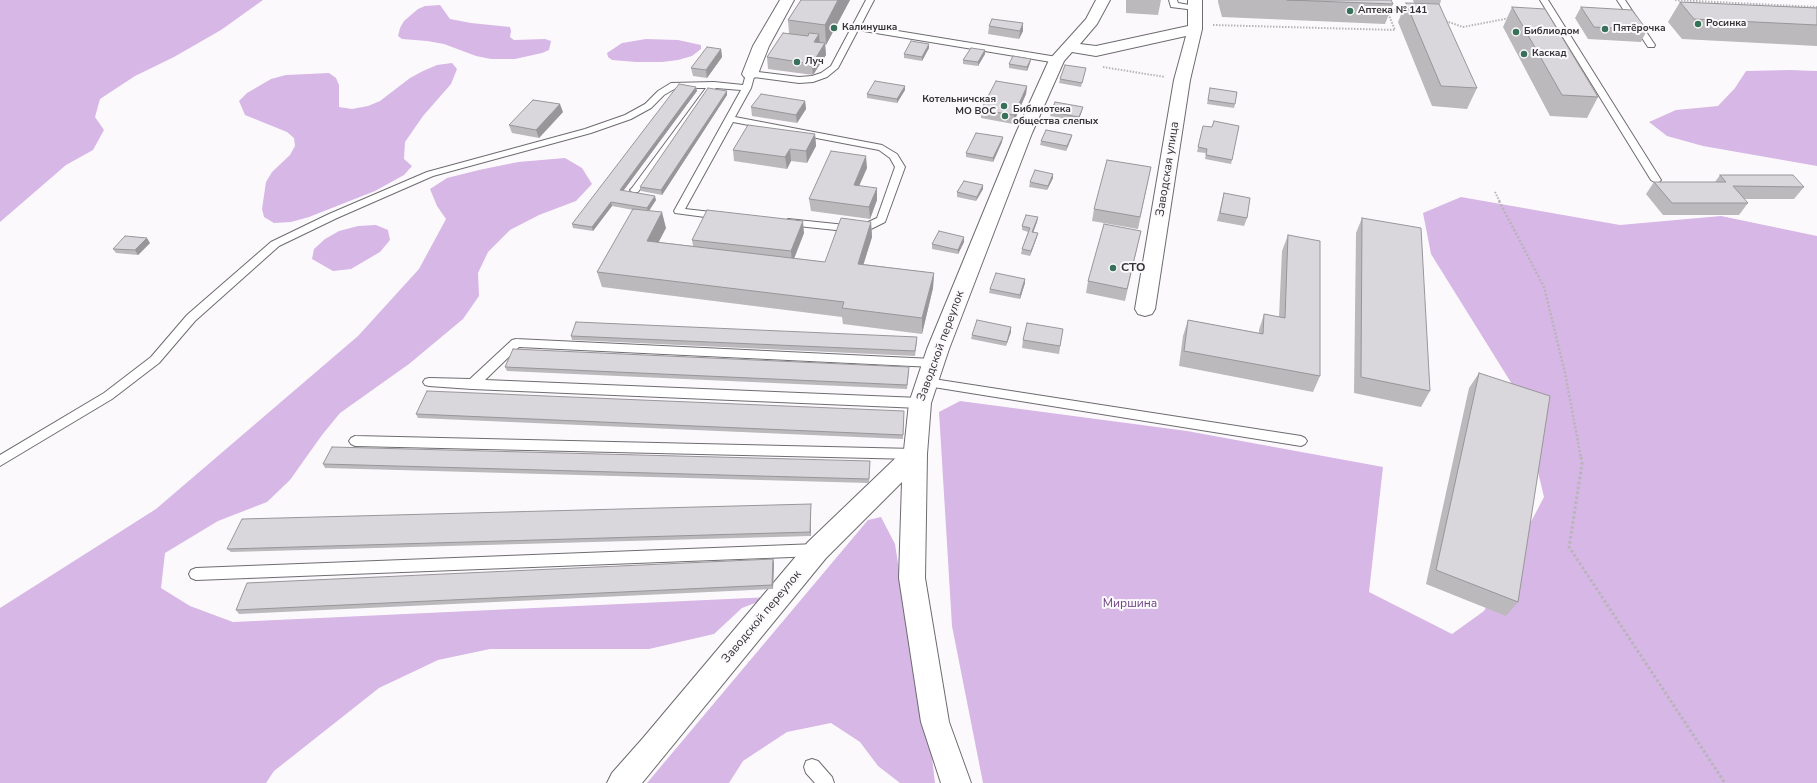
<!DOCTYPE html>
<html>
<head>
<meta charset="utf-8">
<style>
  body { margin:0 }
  canvas { display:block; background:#fcf9fd }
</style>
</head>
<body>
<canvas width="1817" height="783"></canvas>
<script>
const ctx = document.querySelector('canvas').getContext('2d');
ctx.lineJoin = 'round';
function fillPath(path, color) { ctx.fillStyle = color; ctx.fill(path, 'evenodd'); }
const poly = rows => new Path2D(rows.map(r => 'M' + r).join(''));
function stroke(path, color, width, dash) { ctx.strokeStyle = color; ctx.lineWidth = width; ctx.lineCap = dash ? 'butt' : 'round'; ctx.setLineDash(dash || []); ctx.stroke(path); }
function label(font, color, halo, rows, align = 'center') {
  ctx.font = font + ' "Nunito Sans",sans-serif'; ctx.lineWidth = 4; ctx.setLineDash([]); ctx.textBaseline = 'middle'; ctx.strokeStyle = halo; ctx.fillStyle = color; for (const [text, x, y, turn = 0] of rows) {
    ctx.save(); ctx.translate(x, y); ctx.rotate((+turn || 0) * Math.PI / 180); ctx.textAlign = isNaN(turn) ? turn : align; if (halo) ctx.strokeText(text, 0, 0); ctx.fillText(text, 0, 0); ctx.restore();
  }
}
fillPath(poly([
  [0,0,263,0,221,30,174,57,135,76,100,99,95,117,104,130,93,150,66,165,0,222],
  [440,5,450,19,471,23,510,27,511,31,510,37,514,40,545,39,551,41,549,50,542,53,515,59,491,59,476,56,444,44,427,41,402,39,398,36,400,28,404,21,418,9,425,6],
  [646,39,678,40,701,45,701,49,692,56,678,60,662,62,636,62,612,60,608,57,607,53,622,43],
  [452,63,457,69,451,84,423,116,405,142,404,159,412,166,404,175,375,191,309,217,291,222,274,223,264,217,262,209,266,182,272,172,290,155,295,146,294,138,287,132,245,115,239,101,247,93,271,79,286,75,329,73,336,78,339,85,339,107,352,109,368,106,380,101,410,78,423,71,437,65],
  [1790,70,1817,71,1817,166,1703,146,1667,136,1649,122,1676,110,1718,106,1735,88,1746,71],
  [565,158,582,168,592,184,576,201,539,215,510,230,488,252,478,273,479,296,463,319,409,364,340,413,322,435,290,480,267,502,218,521,165,553,161,588,190,606,233,622,771,597,742,608,714,634,649,649,490,649,438,660,379,688,274,771,266,783,0,783,0,608,156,509,358,336,419,269,446,219,437,206,430,189,447,178,479,170,518,162],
  [1461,197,1620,225,1721,216,1817,236,1817,783,983,783,952,626,939,412,960,401,1187,431,1383,467,1369,592,1452,634,1484,611,1544,497,1520,397,1431,254,1423,213],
  [376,225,388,230,390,240,380,252,351,269,333,271,312,259,314,249,325,239,339,231,358,226],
  [881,517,895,544,916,678,929,732,935,783,900,783,878,766,860,742,831,723,787,732,743,761,729,783,647,783,868,520]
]), '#d7b7e6');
const service = poly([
  [866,0,874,0,861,25,1057,57,1061,60,1057,63,858,30,838,68,827,77,813,82,799,83,754,77,751,88,735,117,882,145,897,154,905,167,885,222,871,229,855,232,788,225,783,222,788,219,855,226,864,224,877,218,895,167,890,158,879,150,733,122,685,209,720,213,725,216,720,219,675,213,674,211,741,90,716,88,710,93,638,192,632,192,630,190,632,188,706,88,676,88,664,95,651,108,631,119,591,133,433,176,337,218,279,246,195,321,159,363,112,399,0,466,0,455,104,393,151,357,187,315,271,242,329,214,427,172,585,129,625,115,645,104,658,91,671,83,714,82,743,85,746,74,750,71,799,77,812,76,821,73,831,66,866,0],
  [1169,0,1177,0,1178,3,1195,6,1199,8,1195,10,1171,7,1169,0],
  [1540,0,1548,0,1661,180,1659,182,1656,183,1651,180,1540,0],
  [1617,0,1625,0,1655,45,1654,47,1648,47,1617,0],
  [516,339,933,359,937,360,939,363,937,366,933,367,519,347,485,380,920,398,924,400,926,403,924,406,920,408,472,389,429,386,425,385,423,382,425,379,429,378,470,379,512,340,516,339],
  [927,378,1301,436,1305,438,1307,441,1305,444,1301,446,927,386,923,385,921,382,923,379,927,378],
  [355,436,915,449,919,450,921,454,919,458,915,459,355,446,351,444,349,441,351,438,355,436],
  [817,544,822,546,824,550,822,554,817,556,196,580,191,578,189,574,191,570,196,568,817,544],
  [812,759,818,761,832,777,834,783,815,783,806,773,804,767,806,761,812,759]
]);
const minor = poly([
  [780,0,794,0,769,46,758,74,756,77,750,79,744,77,742,74,753,46,780,0],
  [1096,0,1110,0,1097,24,1080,44,1096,46,1188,26,1188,0,1202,0,1202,29,1190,80,1155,309,1152,314,1145,316,1138,314,1135,309,1174,80,1186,36,1096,56,1072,52,1064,61,1032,133,949,349,931,403,927,454,925,578,949,722,971,783,941,783,921,722,899,578,902,482,826,558,642,783,607,783,612,773,643,738,808,542,904,450,909,403,927,349,1016,133,1049,60,1086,19,1096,0]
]);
stroke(service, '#6e6c70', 2);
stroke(minor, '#6e6c70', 2);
stroke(poly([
  [1675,0,1817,7],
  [1388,9,1405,12],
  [1443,20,1463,27,1510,18],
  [1213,25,1395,30,1388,13],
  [1103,67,1165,77],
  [1495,192,1500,202]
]), '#b7b5b8', 2, [1.5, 1.5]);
stroke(poly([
  [1499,201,1544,287,1565,373,1581,458]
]), '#b7b5b8', 2.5, [2, 2]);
stroke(poly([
  [1581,457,1582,464,1569,547,1725,783]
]), '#b7b5b8', 3, [2.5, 2.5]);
fillPath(service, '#fff');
fillPath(minor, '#fff');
fillPath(poly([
  [801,0,850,0,826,45,825,45,826,55,813,75,768,69,767,57,789,33,788,20],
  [1126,0,1161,0,1158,15,1126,13],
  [1218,0,1391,0,1393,4,1385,24,1222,17,1218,2],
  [1413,0,1441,0,1440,4,1414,3],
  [1680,2,1817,8,1817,46,1682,39,1668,22],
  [1406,3,1477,88,1467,109,1432,106,1398,22],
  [1512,7,1598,97,1587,118,1550,116,1503,27],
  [1581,7,1647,30,1641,42,1588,39,1575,18],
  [1023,23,1023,31,1019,39,988,34,989,26],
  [929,48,922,61,904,58,904,54],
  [721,49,722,57,707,78,693,76,691,68],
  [985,50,985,54,978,66,963,64,963,60],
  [1031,59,1030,63,1027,71,1009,68,1009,64],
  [1086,68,1081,87,1059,83,1060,79],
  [1027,86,1026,94,1013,124,981,118,981,110],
  [696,87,697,91,623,191,656,200,649,211,666,228,658,242,693,246,692,240,804,233,794,258,825,262,871,222,872,237,863,264,934,273,933,288,922,334,843,324,842,317,602,287,597,272,633,210,612,206,593,231,573,228,572,224],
  [1210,88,1235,104,1234,108,1207,104],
  [905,90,897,103,867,98,867,94],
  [727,91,727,95,662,195,641,191,640,187],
  [805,101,806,109,797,123,752,116,751,107],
  [1082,111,1078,121,1050,116,1051,112],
  [563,112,539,138,512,133,509,125],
  [1203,126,1232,160,1231,164,1205,159,1206,153,1197,152],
  [815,134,816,146,807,163,791,161,787,169,734,161,733,150],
  [1072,135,1071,139,1066,151,1040,145,1041,141],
  [1002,142,993,162,966,157,966,153],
  [1151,167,1138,229,1092,221,1094,209],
  [867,168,859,186,877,200,870,219,811,211,809,199],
  [1720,175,1804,187,1794,199,1744,199,1748,203,1739,215,1663,215,1646,194,1654,182,1715,182],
  [1053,178,1047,190,1029,187,1030,182],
  [983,185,983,189,976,201,957,197,957,192],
  [1224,193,1247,218,1244,226,1217,221],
  [1038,217,1037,222,1033,232,1037,237,1030,256,1021,254,1022,249,1028,232,1022,230,1022,226],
  [1362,218,1430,391,1421,407,1354,393,1356,233],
  [1141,231,1125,301,1086,293,1088,281],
  [1288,235,1320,376,1313,392,1179,366,1183,336,1188,320,1259,333,1259,330,1264,314,1279,317,1282,251],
  [964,237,964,242,958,254,932,249,932,244],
  [150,243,138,255,116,253,113,249],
  [1025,279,1025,283,1020,299,989,293,990,289],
  [1063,329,1059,354,1022,348,1023,340],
  [1011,332,1006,346,971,339,972,335],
  [571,336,917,341,915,356,572,340],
  [505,367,909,371,907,389,507,371],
  [1479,373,1518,602,1506,616,1426,584,1469,388],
  [416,414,904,415,903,439,418,418],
  [870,461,869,483,325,468,323,464],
  [811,504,811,536,231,552,227,549],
  [773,559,774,563,773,589,239,614,236,610]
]), '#bbb9bc');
fillPath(poly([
  [838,0,850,0,826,45,825,25],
  [1023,23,1023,31,1019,39,1020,31],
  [819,34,820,46,814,42],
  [825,43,826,55,813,75,812,64],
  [929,44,929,48,922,61,922,57],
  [721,49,722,57,707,78,706,70],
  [985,50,985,54,978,66,978,62],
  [1031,59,1030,63,1027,71,1027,67],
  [905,86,905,90,897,103,897,99],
  [1027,86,1026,94,1013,124,1014,115],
  [696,87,697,91,621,194,620,190],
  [727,91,727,95,662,195,661,190],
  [805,101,806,109,797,123,796,115],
  [560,104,563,112,539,138,536,130],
  [1083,107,1082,111,1078,121,1079,117],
  [815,134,816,146,807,163,806,151],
  [1072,135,1071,139,1066,151,1067,146],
  [1003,137,1002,142,993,162,993,158],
  [790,149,791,161,787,169,785,157],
  [866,156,867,168,854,197,854,185],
  [1053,174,1053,178,1047,190,1048,186],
  [983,185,983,189,976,201,977,197],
  [877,188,877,200,870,219,869,207],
  [655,196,656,200,648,212,647,208],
  [611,202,612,206,593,231,592,227],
  [662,212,666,228,651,257,647,241],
  [1038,217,1037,222,1032,236,1032,232],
  [803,221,804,233,792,264,791,251],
  [871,222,872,237,859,279,858,264],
  [1038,233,1037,237,1030,256,1031,251],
  [964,237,964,242,958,254,958,250],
  [147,238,150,243,138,255,135,250],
  [934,273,933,288,922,334,922,318],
  [1025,279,1025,283,1020,299,1020,295],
  [1011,327,1011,332,1006,346,1007,342],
  [811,504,811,536,810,532],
  [773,559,774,563,773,589,772,585]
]), '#989699');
const building = poly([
  [801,0,838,0,825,25,788,20,801,0],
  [1287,0,1391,0,1393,4,1287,0],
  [1680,2,1817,8,1817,25,1694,19,1680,2],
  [1406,3,1439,4,1477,88,1441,86,1406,3],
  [1512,7,1545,9,1598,97,1562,95,1512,7],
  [1581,7,1632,10,1647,30,1594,27,1581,7],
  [992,19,1023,23,1020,31,989,26,992,19],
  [783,33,808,36,809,33,819,34,814,42,825,43,812,64,767,57,783,33],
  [911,41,929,44,922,57,904,54,911,41],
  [707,47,721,49,706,70,691,68,707,47],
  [971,48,985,50,978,62,963,60,971,48],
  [1013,56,1031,59,1027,67,1009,64,1013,56],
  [1065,65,1086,68,1082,83,1060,79,1065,65],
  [875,81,905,86,897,99,867,94,875,81],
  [996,81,1027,86,1014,115,981,110,996,81],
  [679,84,696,87,620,190,655,196,647,208,611,202,592,227,572,224,679,84],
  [708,88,727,91,661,190,640,187,708,88],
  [1210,88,1237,92,1235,104,1208,100,1210,88],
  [761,94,805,101,796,115,751,107,761,94],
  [533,100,560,104,536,130,509,125,533,100],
  [1055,102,1083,107,1079,117,1051,112,1055,102],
  [1214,121,1239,126,1232,160,1206,155,1207,149,1198,147,1203,126,1212,127,1214,121],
  [748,125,815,134,806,151,790,149,785,157,733,150,748,125],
  [1046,130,1072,135,1067,146,1041,141,1046,130],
  [976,133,1003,137,993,158,966,153,976,133],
  [831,151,866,156,854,185,877,188,869,207,809,199,831,151],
  [1107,160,1151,167,1140,217,1094,209,1107,160],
  [1035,170,1053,174,1048,186,1030,182,1035,170],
  [1720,175,1793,175,1804,187,1733,186,1748,203,1672,203,1654,182,1726,182,1720,175],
  [964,181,983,185,977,197,957,192,964,181],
  [1224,193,1250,198,1247,218,1220,213,1224,193],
  [633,209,662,212,647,241,825,262,841,218,871,222,858,264,934,273,922,318,842,308,844,302,597,272,633,209],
  [707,210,803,221,791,251,692,240,707,210],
  [1026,215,1038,217,1032,232,1038,233,1031,251,1022,249,1030,228,1022,226,1026,215],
  [1362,218,1421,228,1430,391,1361,377,1362,218],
  [1104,224,1141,231,1127,289,1088,281,1104,224],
  [939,231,964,237,958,250,932,244,939,231],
  [1288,235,1320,241,1320,376,1184,351,1188,320,1263,334,1264,314,1285,318,1288,235],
  [125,236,147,238,135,250,113,249,125,236],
  [996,273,1025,279,1020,295,990,289,996,273],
  [977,320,1011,327,1007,342,972,335,977,320],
  [576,322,917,337,915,351,571,336,576,322],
  [1027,323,1063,329,1060,346,1023,340,1027,323],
  [513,349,909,367,907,385,505,367,513,349],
  [1479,373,1550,396,1518,602,1436,570,1479,373],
  [427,391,904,411,903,435,416,414,427,391],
  [332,447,870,461,869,479,323,464,332,447],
  [811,504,810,532,227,549,242,519,811,504],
  [773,559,772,585,236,610,247,583,773,559]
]);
fillPath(building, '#d9d7db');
stroke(building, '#989699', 1);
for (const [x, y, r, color] of [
  [1350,11,4,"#38715a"],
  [1698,24,4,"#38715a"],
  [834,28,4,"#38715a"],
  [1605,29,4,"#38715a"],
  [1516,32,4,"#38715a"],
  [1524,54,4,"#38715a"],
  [797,62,4,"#38715a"],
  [1004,106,4,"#38715a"],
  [1005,116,4,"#38715a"],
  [1113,268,4,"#38715a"]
]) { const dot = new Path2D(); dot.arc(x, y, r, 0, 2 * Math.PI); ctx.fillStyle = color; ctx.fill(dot); stroke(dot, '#fcf9fd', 1.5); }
label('bold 10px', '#343335', '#fcf9fd', [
  ["Аптека № 141",1358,11],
  ["Росинка",1706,24],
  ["Калинушка",842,28],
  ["Пятёрочка",1613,29],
  ["Библиодом",1524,32],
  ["Каскад",1532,54],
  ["Луч",805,62],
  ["Котельничская",996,100,"right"],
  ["МО ВОС",996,112,"right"],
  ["Библиотека",1013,110],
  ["общества слепых",1013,122]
], 'left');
label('12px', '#343335', '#fcf9fd', [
  ["Заводская улица",1168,169,-81],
  ["Заводской переулок",941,346,-70],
  ["Заводской переулок",762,617,-50]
]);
label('bold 12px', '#343335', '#fcf9fd', [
  ["СТО",1121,268]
], 'left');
label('12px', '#6d447f', '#fcf9fd', [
  ["Миршина",1130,604]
]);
</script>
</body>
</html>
